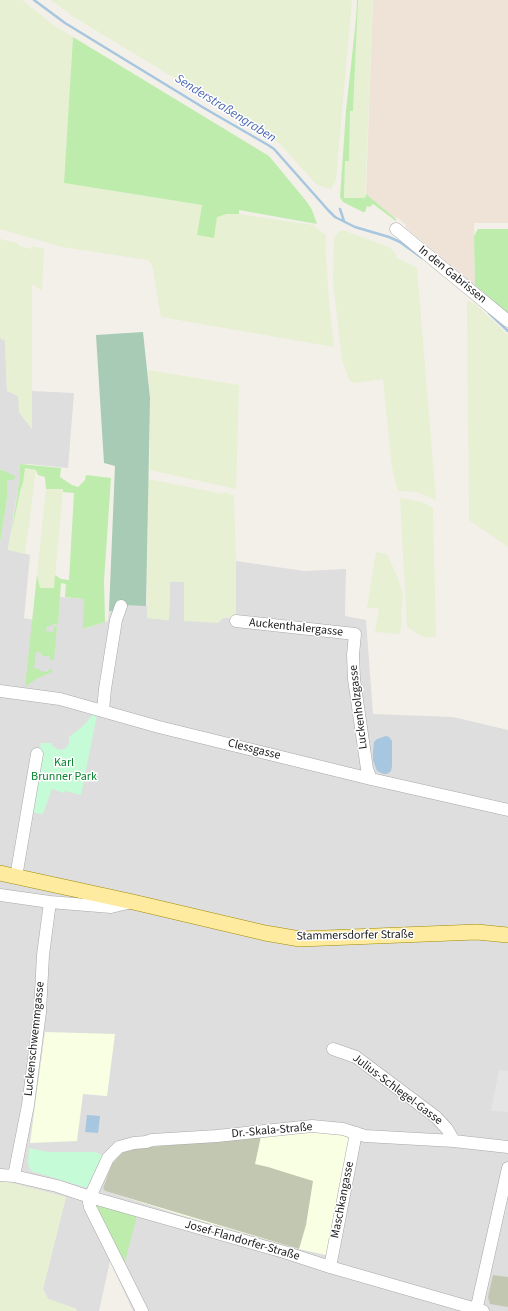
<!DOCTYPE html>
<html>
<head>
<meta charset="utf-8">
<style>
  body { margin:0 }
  canvas { display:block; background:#f2f0e8 }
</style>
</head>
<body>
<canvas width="508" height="1311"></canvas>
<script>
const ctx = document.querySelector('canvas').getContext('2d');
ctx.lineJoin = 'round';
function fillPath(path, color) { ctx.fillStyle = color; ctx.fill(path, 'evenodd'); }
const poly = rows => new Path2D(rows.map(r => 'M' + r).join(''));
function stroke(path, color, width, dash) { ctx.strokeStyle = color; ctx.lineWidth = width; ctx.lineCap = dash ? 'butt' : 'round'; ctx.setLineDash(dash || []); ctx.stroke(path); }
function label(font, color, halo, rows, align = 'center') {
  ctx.font = font + ' "Source Sans 3",sans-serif'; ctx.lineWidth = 3; ctx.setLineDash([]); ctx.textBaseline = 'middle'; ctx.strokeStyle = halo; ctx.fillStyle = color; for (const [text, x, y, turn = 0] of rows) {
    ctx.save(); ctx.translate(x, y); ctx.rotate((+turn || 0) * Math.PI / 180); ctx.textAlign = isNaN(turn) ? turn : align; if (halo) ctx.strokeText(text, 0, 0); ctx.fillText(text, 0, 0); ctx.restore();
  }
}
fillPath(poly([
  [0,338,5,340,7,391,19,396,19,412,32,429,32,391,74,393,68,468,29,464,20,464,20,476,8,549,30,555,24,618,58,625,60,597,84,599,84,629,108,621,109,611,116,611,119,605,147,606,147,618,169,620,170,582,184,582,184,621,236,617,236,561,304,571,346,569,345,616,366,620,373,714,453,717,508,730,508,1311,133,1311,110,1261,99,1311,76,1311,77,1309,48,1299,43,1289,66,1197,0,1180,0,543,7,499,7,480,2,469,0,469]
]), '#dfdede');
fillPath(poly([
  [45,1032,115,1034,107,1096,83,1094,77,1141,30,1143],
  [320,1130,352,1136,326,1255,299,1249,181,1215,105,1191,103,1188,112,1164,121,1154,138,1148,241,1139]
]), '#f9ffe3');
fillPath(poly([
  [373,0,508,0,508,223,474,223,475,285,405,227,406,225,397,217,396,219,366,194]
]), '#efe3d7');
fillPath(poly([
  [261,1136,255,1164,268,1167,313,1181,306,1225,299,1249,105,1191,103,1188,112,1164,121,1154,126,1151,138,1148,241,1139],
  [493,1275,508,1277,508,1307,490,1304,488,1297]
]), '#c2c7b2');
fillPath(poly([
  [0,0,22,0,52,24,73,37,64,183,202,205,197,235,217,217,232,213,313,225,326,235,325,257,326,257,329,301,334,347,161,317,153,270,151,263,148,260,62,247,0,229],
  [51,0,352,0,336,179,331,189,317,185,280,144,268,135,74,17],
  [358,0,373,0,365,198,344,198,345,161,349,161,350,111,353,111],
  [341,230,345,231,386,246,392,249,396,255,397,258,417,268,436,500,417,492,398,491,392,468,383,379,354,383,350,381,342,360,333,281,334,238],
  [0,239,17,243,19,246,32,249,32,246,44,249,42,291,32,284,32,428,19,412,18,396,7,391,5,341,0,338],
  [468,301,474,303,508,335,508,547,469,520,467,303],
  [148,370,239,385,236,489,150,470,150,399],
  [25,468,36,470,25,554,8,550,20,491,23,483],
  [148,479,223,494,224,492,234,496,236,561,236,617,224,617,218,623,184,621,184,582,170,582,169,620,147,618],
  [46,489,63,489,54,588,40,588,39,583,37,575],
  [400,498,422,502,433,508,436,637,423,637,407,627],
  [376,552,387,554,397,576,403,593,401,615,402,620,400,634,375,632,379,608,367,608],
  [0,1180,66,1197,43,1289,48,1299,77,1309,76,1311,0,1311]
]), '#e7f0d3');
fillPath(poly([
  [357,0,358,0,353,111,350,111,349,161,345,161,344,198,365,198,366,194,396,219,396,221,373,204,370,207,367,206,365,212,363,212,343,202,340,197,346,111,356,19],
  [73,37,269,156,307,202,312,210,317,224,239,210,239,214,227,214,217,217,214,238,197,235,202,205,64,183],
  [478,229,508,229,508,313,475,285,474,236],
  [20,464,61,468,60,477,72,485,78,487,85,480,86,475,111,478,104,581,105,622,83,629,84,599,65,597,66,584,61,583,58,625,53,624,52,626,47,626,46,631,52,632,53,632,54,627,57,627,54,660,50,660,50,656,42,656,42,653,36,652,34,668,40,669,40,671,48,672,49,669,53,670,52,672,36,679,25,687,37,575,40,588,54,588,55,575,61,579,69,580,74,493,63,492,63,489,46,489,45,477,38,475,36,470,25,468,23,483,20,491,11,536,20,476],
  [0,469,15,476,14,480,7,480,7,499,0,543],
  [98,1204,136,1215,136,1220,124,1265,95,1207]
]), '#beecad');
fillPath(poly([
  [143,332,150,398,146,606,119,605,116,611,109,611,115,466,104,463,96,335]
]), '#a8cbb5');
fillPath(poly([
  [93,714,97,715,81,795,65,791,64,793,52,789,43,814,29,812,41,743,52,743,52,745,57,749,60,750,66,748,69,743,69,737,83,726],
  [29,1148,48,1152,95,1152,100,1154,104,1157,91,1189,31,1171,28,1164]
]), '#c5fbd6');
fillPath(poly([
  [499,1070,508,1071,508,1112,491,1111]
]), '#e5e5e5');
fillPath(poly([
  [386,736,389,737,392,741,392,766,391,771,387,774,383,774,377,771,373,760,373,752,374,742,377,739],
  [87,1115,100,1116,98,1133,85,1132]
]), '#a7c6e0');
stroke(poly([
  [34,0,65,23,204,108,268,145,274,149,328,210,335,217,355,227,389,237,400,242,422,258],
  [340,209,344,221],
  [489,313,508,331]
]), '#a7c6e0', 2.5);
const minor = poly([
  [396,229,508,321],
  [236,621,355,634,353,655,354,679,367,769,371,779],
  [0,691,60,699,159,727,371,779,508,810],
  [103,710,105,689,116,620,121,606],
  [16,877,37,754],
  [0,895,50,902,111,907,132,902],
  [333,1049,356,1057,436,1117,447,1129,454,1141],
  [0,1175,14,1176,57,1186,90,1197,284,1252,330,1267,483,1311],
  [14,1176,28,1105,40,1012,43,955,50,902],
  [330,1267,356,1133],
  [142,1311,90,1207,89,1202,90,1197,108,1158,119,1147,134,1143,146,1142,152,1140,217,1136,312,1126,343,1129,365,1136,454,1141,508,1147],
  [476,1311,508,1168]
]);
const major = poly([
  [0,873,133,902,265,933,300,939,477,932,508,935]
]);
stroke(minor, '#a8a8a8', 13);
stroke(major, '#9e8d00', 16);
stroke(minor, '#fff', 12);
stroke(major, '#feeba0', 15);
label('12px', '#212121', '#fff', [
  ["In den Gabrissen",452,275,39],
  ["Auckenthalergasse",296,628,6],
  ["Luckenholzgasse",359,707,-97],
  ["Clessgasse",254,750,14],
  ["Stammersdorfer Straße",355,936,-1],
  ["Luckenschwemmgasse",35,1039,-84],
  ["Julius-Schlegel-Gasse",397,1090,37],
  ["Dr.-Skala-Straße",272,1131,-5],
  ["Maschkangasse",343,1200,-79],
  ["Josef-Flandorfer-Straße",242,1241,16]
]);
label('12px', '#09852f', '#fff', [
  ["Karl",64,763],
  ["Brunner Park",64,777]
]);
label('italic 13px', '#4a67b5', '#fff', [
  ["Senderstraßengraben",225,109,32]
]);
</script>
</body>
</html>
